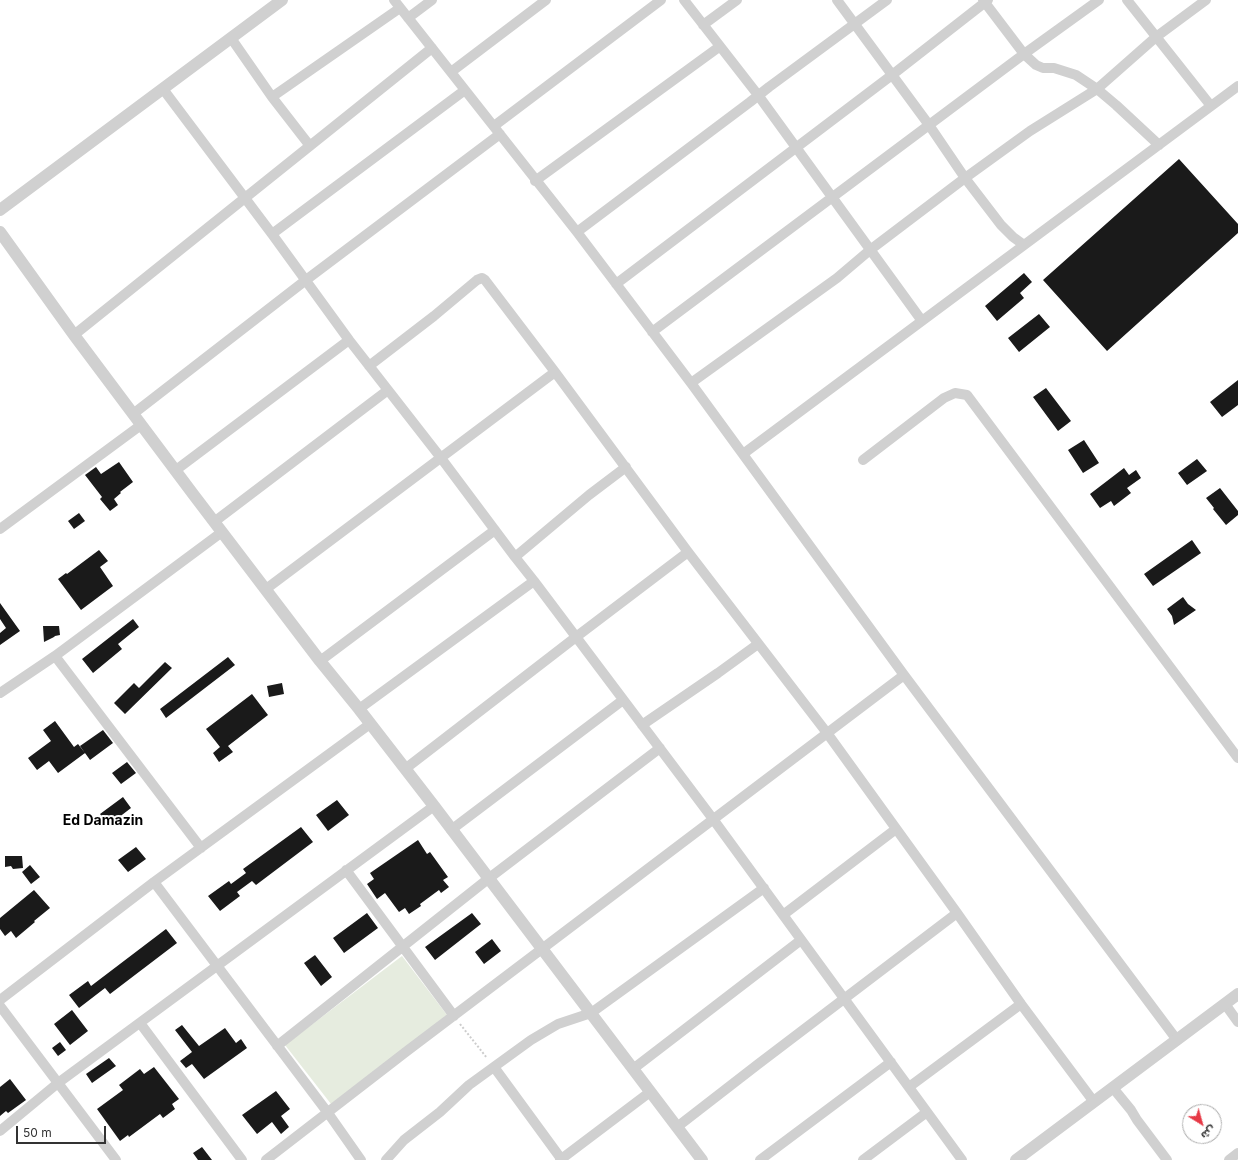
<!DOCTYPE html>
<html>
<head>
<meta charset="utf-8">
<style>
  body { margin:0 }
  #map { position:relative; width:1238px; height:1160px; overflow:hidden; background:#fff; font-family:Inter,"Noto Sans Arabic",sans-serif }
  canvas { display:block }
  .north { position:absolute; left:1182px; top:1104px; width:40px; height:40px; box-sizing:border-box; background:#fff; border:1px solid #adadad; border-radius:50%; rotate:143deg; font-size:11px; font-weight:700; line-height:16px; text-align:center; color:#333 }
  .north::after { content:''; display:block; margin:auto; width:14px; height:18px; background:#e63946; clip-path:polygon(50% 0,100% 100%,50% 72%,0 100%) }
  .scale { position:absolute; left:16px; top:1126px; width:90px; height:18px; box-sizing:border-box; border:2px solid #333; border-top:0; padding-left:5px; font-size:12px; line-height:14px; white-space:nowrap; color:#333; -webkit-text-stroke:3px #fff; paint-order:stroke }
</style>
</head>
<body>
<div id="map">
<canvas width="1238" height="1160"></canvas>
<div class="north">ش</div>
<div class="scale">50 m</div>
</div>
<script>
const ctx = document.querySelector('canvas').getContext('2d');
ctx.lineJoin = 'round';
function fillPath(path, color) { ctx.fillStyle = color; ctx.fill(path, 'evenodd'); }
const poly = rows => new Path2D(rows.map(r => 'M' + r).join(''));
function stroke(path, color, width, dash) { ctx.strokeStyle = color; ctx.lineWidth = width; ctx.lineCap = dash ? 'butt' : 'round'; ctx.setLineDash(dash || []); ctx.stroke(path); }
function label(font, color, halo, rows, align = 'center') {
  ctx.font = font + ' Inter,sans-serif'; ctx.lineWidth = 4; ctx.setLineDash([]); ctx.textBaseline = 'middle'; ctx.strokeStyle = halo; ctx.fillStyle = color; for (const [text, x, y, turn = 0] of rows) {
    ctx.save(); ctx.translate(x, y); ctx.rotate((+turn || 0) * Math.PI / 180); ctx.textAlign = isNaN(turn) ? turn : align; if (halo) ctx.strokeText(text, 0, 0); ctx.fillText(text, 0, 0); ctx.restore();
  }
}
fillPath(poly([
  [402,956,447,1015,331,1104,285,1045]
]), '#e6ecdf');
fillPath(poly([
  [1179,159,1238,224,1238,233,1107,351,1043,280],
  [1024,273,1032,282,1020,293,1024,298,997,321,985,306],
  [1039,314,1050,327,1019,352,1008,338],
  [1238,380,1238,405,1222,417,1210,402],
  [1046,388,1071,421,1058,431,1033,397],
  [1084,440,1099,463,1083,473,1068,450],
  [1197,459,1207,471,1187,485,1178,473],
  [119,462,133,482,120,492,121,493,114,499,118,505,110,511,100,499,102,497,85,475,96,467,101,474],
  [1124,468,1129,475,1136,470,1141,478,1127,488,1131,493,1114,506,1111,501,1100,508,1090,494],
  [1220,488,1238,511,1238,515,1226,525,1213,509,1214,508,1206,498],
  [79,513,85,521,74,529,68,521],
  [1192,540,1201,553,1153,586,1144,574],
  [99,550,108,561,100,567,113,586,81,610,58,579,66,573,67,574],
  [1183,597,1188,604,1196,610,1174,625,1172,616,1167,609],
  [0,603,20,631,0,645,0,633,6,628,0,619],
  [133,619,139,627,118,644,122,649,93,673,82,659],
  [43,626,59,626,60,635,55,636,54,637,44,642],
  [228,657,235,665,166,718,160,709],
  [165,662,172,668,125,714,114,703,134,683,139,688],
  [282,683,284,694,269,697,267,686],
  [252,694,268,715,228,746,233,752,219,762,213,753,220,747,206,729],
  [55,721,74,747,78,744,85,753,58,773,49,761,37,770,28,758,51,741,43,730],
  [103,730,113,743,90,760,80,746],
  [127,762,136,773,121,784,112,773],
  [123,797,131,808,118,818,116,816,107,823,100,814],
  [337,800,349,815,328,831,316,815],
  [301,827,313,842,256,885,252,881,237,892,240,896,220,911,208,896,229,881,231,884,246,873,243,869],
  [418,840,427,854,430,852,448,877,443,880,449,887,441,893,439,890,420,904,421,906,409,914,405,908,399,912,385,893,377,899,367,884,374,879,370,873],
  [136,847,146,859,128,872,118,860],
  [5,856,22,856,23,868,13,869,11,866,5,867],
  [30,865,40,877,31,884,22,872],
  [34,890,50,908,34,921,35,922,16,938,11,931,5,936,0,929,0,918],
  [367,913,378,928,344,953,333,938],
  [472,913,481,924,435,960,425,947],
  [166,929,177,943,110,994,105,988,79,1008,69,995,88,981,91,986],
  [492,939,501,951,484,964,475,952],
  [315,955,332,977,321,986,304,963],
  [72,1010,88,1031,70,1045,54,1024],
  [182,1025,199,1046,225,1028,236,1043,241,1039,247,1048,204,1079,192,1064,186,1068,180,1061,192,1052,175,1030],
  [60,1042,66,1050,58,1056,52,1048],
  [109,1058,116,1066,92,1083,86,1074],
  [154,1067,179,1099,172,1104,175,1109,163,1118,160,1114,129,1137,128,1135,120,1141,97,1109,123,1090,119,1085,140,1069,144,1074],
  [10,1079,26,1100,8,1113,6,1111,0,1116,0,1087],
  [276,1091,290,1109,281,1116,289,1127,281,1134,272,1122,257,1134,242,1115],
  [202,1147,212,1160,198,1160,193,1153]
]), '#1a1a1a');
stroke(poly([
  [460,1024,487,1058]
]), '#cdcdcd', 2, [2, 2]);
stroke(poly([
  [394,0,577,232,691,383,904,675,1177,1040],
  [684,0,758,95,922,321],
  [837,0,929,125,965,178,1001,225,1013,237,1024,245],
  [983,0,1024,54,1036,65,1043,68,1054,68,1076,75,1097,89,1116,105,1159,145],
  [1127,0,1211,106],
  [408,18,432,0],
  [703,25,737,0],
  [231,38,272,97,310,146],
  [451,72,546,0],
  [163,89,272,234,349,340,441,458,515,557,534,581,713,819,962,1160],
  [272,97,400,8],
  [494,126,661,0],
  [535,181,719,47],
  [577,232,750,102,769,87,887,0],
  [272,234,465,90],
  [616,284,892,75,988,0],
  [652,332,1024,54,1099,0],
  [74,335,432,48],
  [369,366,434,316,477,280,482,278,485,280,555,372,688,552,827,733,957,913,1021,1004,1094,1102],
  [691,383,837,278,870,250,965,178,1030,131,1097,89,1156,37,1206,0],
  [133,414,306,280,500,134],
  [743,454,1238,86],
  [863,460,944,398,955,393,967,395,1238,758],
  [176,470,349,340],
  [214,522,388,390],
  [0,529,141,425],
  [515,557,589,495,626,467],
  [266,589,555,372],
  [55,656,201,848],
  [320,661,495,530],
  [0,693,55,656,222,532],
  [359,709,534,581],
  [642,725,718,673,758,644],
  [405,769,576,637,688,552],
  [451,830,623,700],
  [346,870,454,1016],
  [154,882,328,1113,361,1160],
  [783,915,896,829],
  [0,1000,154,882,370,724],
  [1225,1004,1238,1022],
  [0,1006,116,1160],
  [140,1023,242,1160],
  [277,1046,488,879,660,748],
  [494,1067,562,1160],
  [633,1069,801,940],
  [909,1087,1021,1004],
  [1113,1088,1131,1110,1137,1120,1167,1160],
  [677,1127,757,1065,957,913],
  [0,1131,58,1083,434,806],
  [266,1160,407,1051,904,675],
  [386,1160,404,1140,440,1112,469,1085,531,1040,558,1024,591,1013,764,888],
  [560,1160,650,1092],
  [760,1160,891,1062],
  [863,1160,927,1112],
  [1229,1160,1238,1153]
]), '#d0d0d0', 10);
stroke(poly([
  [0,210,282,0],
  [0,232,74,335,193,494,320,661,359,709,434,806,702,1160],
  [1016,1160,1238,994]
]), '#d0d0d0', 12);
label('bold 14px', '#000', '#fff', [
  ["Ed Damazin",103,821]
]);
</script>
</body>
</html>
